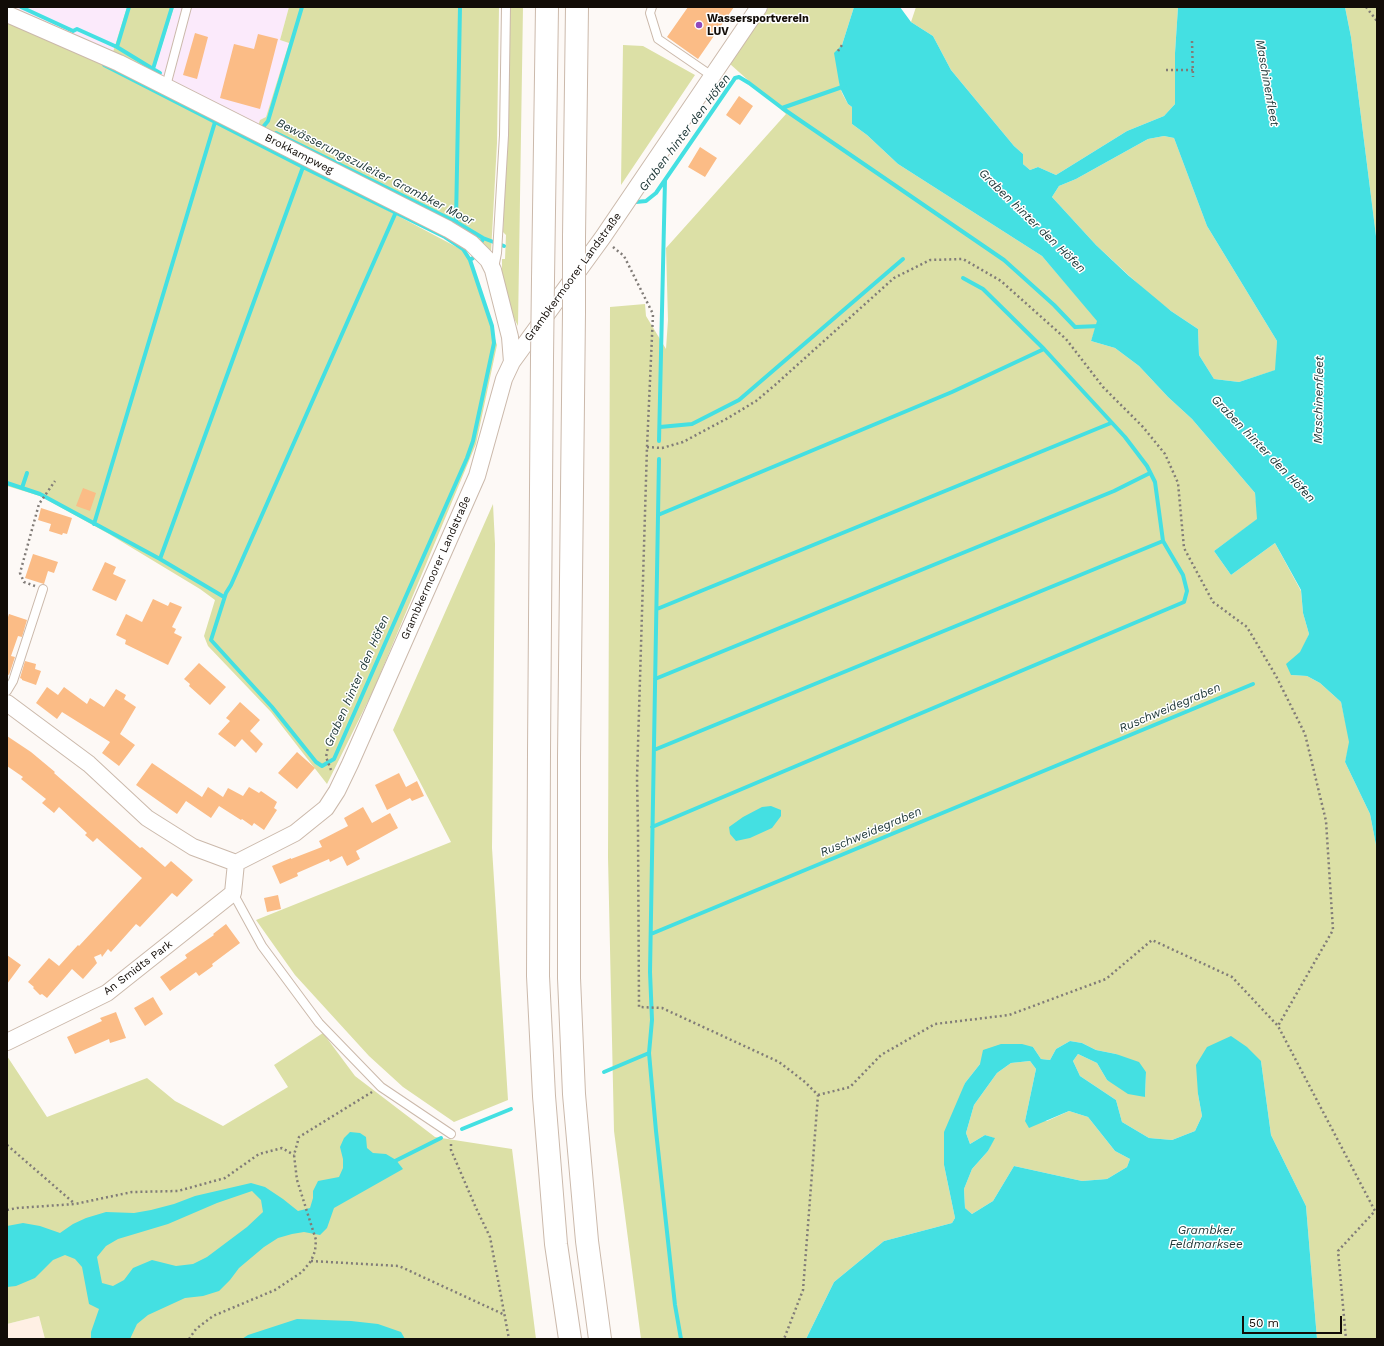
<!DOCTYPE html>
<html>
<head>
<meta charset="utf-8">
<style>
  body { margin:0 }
  #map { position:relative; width:1384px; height:1346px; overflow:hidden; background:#fdf9f6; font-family:"Work Sans",sans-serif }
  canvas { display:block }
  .frame { position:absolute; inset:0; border:8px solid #120c07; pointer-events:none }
  .scale { position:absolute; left:1242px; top:1316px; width:100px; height:18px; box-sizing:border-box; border:2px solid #120c07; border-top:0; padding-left:5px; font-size:12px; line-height:14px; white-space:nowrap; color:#120c07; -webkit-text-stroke:3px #fff; paint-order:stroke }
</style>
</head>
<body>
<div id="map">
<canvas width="1384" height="1346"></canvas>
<div class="frame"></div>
<div class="scale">50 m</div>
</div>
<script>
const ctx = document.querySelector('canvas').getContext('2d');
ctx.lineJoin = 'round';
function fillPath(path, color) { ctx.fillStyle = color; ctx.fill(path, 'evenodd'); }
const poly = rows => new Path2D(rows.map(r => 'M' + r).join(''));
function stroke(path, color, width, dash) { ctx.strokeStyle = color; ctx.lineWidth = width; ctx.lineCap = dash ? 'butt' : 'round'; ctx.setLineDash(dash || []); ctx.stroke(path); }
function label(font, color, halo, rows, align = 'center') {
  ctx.font = font + ' "Work Sans",sans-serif'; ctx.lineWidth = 3; ctx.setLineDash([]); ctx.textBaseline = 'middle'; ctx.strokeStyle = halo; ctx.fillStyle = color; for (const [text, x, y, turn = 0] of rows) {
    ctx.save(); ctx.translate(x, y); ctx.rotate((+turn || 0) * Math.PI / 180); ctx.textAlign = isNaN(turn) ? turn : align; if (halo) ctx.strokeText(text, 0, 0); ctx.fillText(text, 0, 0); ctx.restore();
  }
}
fillPath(poly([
  [39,1316,45,1339,7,1339,7,1324]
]), '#fff0e4');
fillPath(poly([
  [12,7,127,7,113,52],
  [174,7,289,7,280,40,289,43,266,117,257,129,153,74]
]), '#fbeafb');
fillPath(poly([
  [127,7,174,7,153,74,113,52],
  [289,7,499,7,497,143,491,252,465,233,257,129,260,120,266,117,289,43,280,40],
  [509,7,523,7,518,326,512,314,502,279,502,259,505,259,506,235,503,232,507,136],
  [769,7,854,7,842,45,839,79,840,88,843,95,848,104,852,107,852,124,867,135,898,164,1042,256,1098,321,1091,341,1115,348,1139,366,1168,397,1192,419,1255,493,1258,519,1214,551,1231,575,1275,543,1301,591,1303,613,1309,634,1291,675,1307,676,1320,683,1341,702,1350,742,1345,762,1370,814,1377,850,1377,1339,1317,1339,1306,1206,1271,1135,1261,1061,1198,1094,1202,1116,1195,1131,1172,1140,1149,1138,1122,1122,1116,1100,1080,1076,1073,1061,1078,1054,1097,1063,1107,1080,1145,1097,1146,1072,1116,1054,1096,1050,1082,1043,1070,1041,1056,1049,1050,1060,1041,1059,1033,1047,980,1064,965,1083,944,1165,955,1218,952,1223,884,1241,834,1282,806,1339,641,1339,614,1131,608,857,610,307,645,304,646,316,666,349,668,320,666,248,786,114,730,64],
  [916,7,1178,7,1175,53,1175,104,1164,116,1127,131,1056,175,1038,167,1030,170,1023,164,1023,154,1014,146,951,70,933,36,911,22],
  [1345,7,1377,7,1377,244,1351,37],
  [7,22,123,70,466,252,497,345,476,444,374,689,327,784,271,712,208,646,204,636,215,600,200,589,109,534,40,496,7,486],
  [623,45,643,46,695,75,621,185],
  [1164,136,1174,138,1207,226,1277,341,1276,370,1239,382,1214,379,1199,355,1198,329,1171,311,1150,295,1096,245,1052,197,1059,186,1076,179,1148,139],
  [493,504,495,544,492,848,508,1100,454,1122,403,1087,369,1056,295,975,256,920,451,842,393,730],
  [323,1033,355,1076,435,1137,512,1149,536,1339,45,1339,39,1316,7,1324,7,1056,47,1117,147,1078,175,1101,223,1126,288,1087,274,1065],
  [1030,1061,1036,1069,1025,1121,1047,1121,1069,1111,1088,1117,1115,1151,1130,1159,1127,1167,1107,1179,1082,1181,1014,1166,993,1201,972,1214,965,1208,964,1189,972,1169,988,1151,994,1138,985,1135,970,1144,966,1133,974,1105,997,1073,1011,1063]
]), '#dce0a6');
fillPath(poly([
  [854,7,900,7,911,22,933,36,951,70,1014,146,1023,154,1023,164,1030,170,1038,167,1056,175,1127,131,1164,116,1175,104,1175,53,1178,7,1345,7,1351,37,1377,244,1377,850,1370,814,1345,762,1349,742,1341,702,1320,683,1307,676,1291,675,1286,664,1300,652,1309,634,1303,613,1301,590,1275,543,1231,575,1214,551,1257,519,1255,493,1192,419,1168,397,1139,366,1115,348,1091,341,1097,321,1042,256,898,164,867,135,852,124,852,107,848,104,840,88,834,53,842,45],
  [1164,136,1174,138,1207,226,1277,341,1275,370,1239,382,1214,379,1199,355,1198,329,1171,311,1129,276,1096,245,1052,197,1059,186,1076,179,1148,139],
  [771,806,781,810,781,816,772,828,750,838,736,841,730,834,729,827,743,817,762,807],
  [1231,1036,1247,1047,1261,1061,1271,1135,1306,1206,1317,1339,806,1339,834,1282,884,1241,952,1223,955,1218,944,1165,944,1132,965,1083,980,1064,983,1050,1001,1044,1022,1044,1033,1047,1041,1059,1050,1060,1056,1049,1070,1041,1082,1043,1096,1050,1116,1054,1139,1062,1146,1072,1145,1097,1128,1094,1107,1080,1097,1063,1078,1054,1073,1061,1080,1076,1116,1100,1122,1122,1149,1138,1172,1140,1195,1131,1202,1116,1198,1094,1196,1065,1207,1047],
  [1030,1061,1036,1069,1025,1121,1029,1128,1069,1111,1088,1117,1115,1151,1130,1159,1127,1167,1107,1179,1082,1181,1014,1166,993,1201,972,1214,965,1208,964,1189,972,1169,988,1151,995,1138,985,1135,970,1144,966,1133,974,1105,997,1073,1011,1063],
  [350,1132,360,1133,366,1137,367,1148,373,1153,386,1154,396,1160,403,1169,334,1208,327,1228,320,1235,304,1232,292,1234,278,1238,264,1247,239,1268,230,1280,219,1291,203,1296,185,1298,148,1315,137,1324,130,1339,91,1339,91,1332,99,1309,89,1304,82,1267,75,1259,65,1255,53,1260,35,1278,16,1286,7,1287,7,1226,23,1223,40,1226,60,1233,73,1224,86,1218,106,1212,134,1213,151,1210,174,1204,195,1196,251,1183,265,1187,283,1199,298,1211,310,1208,313,1198,313,1191,318,1181,339,1177,343,1168,343,1159,340,1147,344,1138],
  [252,1191,261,1200,263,1212,247,1227,207,1257,193,1264,176,1266,152,1260,133,1268,124,1280,113,1286,102,1283,97,1257,106,1246,118,1239,168,1224,217,1203],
  [297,1319,351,1321,378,1324,401,1332,405,1339,242,1339,248,1335]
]), '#44e0e2');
stroke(poly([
  [21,7,73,31,77,29,117,47,153,69],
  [117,47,129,7],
  [104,65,303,167,445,237,463,249,470,260],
  [160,73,153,69,172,7],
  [782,108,1004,260,1054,305,1075,327,1100,326],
  [263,127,268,121,302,7],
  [276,133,456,222,483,238],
  [636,202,646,201,656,193,735,78,739,77,749,83,782,108,845,86],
  [396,212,231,585,226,593,211,640,272,707,316,762,322,766,334,759,467,458,473,441,494,343,492,326,470,260,473,258],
  [456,222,460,7],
  [482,241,483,238,504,246],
  [660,427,692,424,739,400,903,259],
  [659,441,665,180],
  [7,483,40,494,160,559,224,597],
  [22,488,27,473],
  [658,515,952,392,1044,349],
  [94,524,215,122],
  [160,559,303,167],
  [657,609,1111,423],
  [655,679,1114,491,1150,473],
  [654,750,1163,541],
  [652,827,1184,602,1187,591,1183,575,1163,541,1155,482,1147,466,1125,437,1044,349,983,289,963,278],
  [651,934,1253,684],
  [649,1053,656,1131,675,1305,681,1339],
  [604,1072,649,1053,652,1020,650,972,659,459],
  [462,1129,511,1109],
  [393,1162,441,1138]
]), '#44e0e2', 4);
fillPath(poly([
  [688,7,734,7,698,59,667,37],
  [195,33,208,37,197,79,183,75],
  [258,34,278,39,260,109,220,98,234,44,254,49],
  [739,96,753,106,740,125,726,115],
  [700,147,717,158,705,177,688,167],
  [83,488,96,493,90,511,76,506],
  [41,508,72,518,67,534,63,533,62,535,49,531,51,524,38,520],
  [33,554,58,562,54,573,48,571,44,584,25,578],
  [105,562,116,567,113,574,126,580,116,601,92,590],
  [153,599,168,606,170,602,182,607,172,627,176,629,174,633,182,637,168,665,125,644,126,640,116,635,126,614,142,622],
  [9,614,27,620,22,637,18,636,11,656,15,657,9,675,7,674,7,620],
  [25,661,36,664,35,669,41,671,36,685,22,680,22,679,20,678],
  [199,663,226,687,210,705,189,686,190,684,184,679],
  [47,687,58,695,64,687,87,704,90,698,104,707,116,689,126,695,124,699,136,707,120,734,135,745,119,766,102,753,110,742,62,712,57,719,36,703],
  [240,702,260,720,250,731,263,744,256,753,242,739,235,747,218,734,230,721,226,718],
  [7,736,31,752,55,772,54,773,140,848,142,847,165,867,171,861,193,880,177,897,172,893,140,927,136,924,111,952,108,949,102,957,101,954,94,957,97,963,83,979,72,969,47,998,42,994,40,995,33,988,34,987,28,982,49,958,59,966,78,945,79,946,142,878,97,838,93,842,85,835,87,833,59,807,54,813,42,803,46,799,21,779,23,777,7,766],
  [297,752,315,768,297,789,278,773],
  [152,763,202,797,208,787,223,797,228,788,243,796,249,787,259,793,261,791,277,802,274,808,277,810,264,830,254,823,252,826,242,819,241,820,219,806,211,818,186,801,177,814,136,785],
  [399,773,406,787,417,781,424,796,412,801,410,798,387,810,375,785],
  [363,807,372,823,390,813,398,828,356,851,360,859,347,866,342,856,330,862,329,859,297,873,298,876,280,884,272,866,291,858,291,859,322,847,319,841,348,826,344,818],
  [278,895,281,909,267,912,264,898],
  [226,924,240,943,212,964,213,966,199,976,196,972,170,991,160,977,187,958,185,955,214,935,213,934],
  [7,955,21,965,7,984],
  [153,997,163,1014,145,1026,134,1008],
  [116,1012,126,1038,110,1043,109,1039,75,1054,67,1037,102,1021,100,1018]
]), '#fbbc86');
const service = poly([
  [652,7,650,13,658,39,712,76],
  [166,86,187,7],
  [494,268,497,253,504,135,506,7],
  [7,691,13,681,43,589],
  [233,893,262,946,319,1023,381,1087,451,1134]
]);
const minor = poly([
  [7,14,119,63,448,229,471,243,488,260,493,270,510,337,512,362],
  [7,703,89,764,147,818,193,847,236,863,295,833,326,808,337,791,350,764,477,476,504,379,512,362,603,237,759,7],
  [7,1042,107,993,233,893,236,863]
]);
const motorway = poly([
  [574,237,577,7],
  [543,279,547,7],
  [574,312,569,757,569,978,574,1094,587,1241,600,1339],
  [542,358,539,752,538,976,544,1096,556,1244,570,1339]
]);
stroke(service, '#cbb9ab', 10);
stroke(minor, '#cbb9ab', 18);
stroke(motorway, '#cbb9ab', 24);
stroke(poly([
  [1366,7,1377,21],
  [1192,41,1193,77],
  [838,51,842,45],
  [1166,70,1193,70],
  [613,247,624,256,653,314,647,447,637,778,638,830,639,1007,662,1008,779,1062,805,1082,818,1095,803,1290,784,1339],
  [647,447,662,448,683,442,728,418,756,401,775,385,894,278,930,260,963,259,1001,281,1066,339,1103,387,1143,427,1165,454,1178,483,1184,548,1213,602,1247,627,1276,676,1305,734,1326,821,1333,930,1278,1026,1375,1211,1338,1251,1346,1339],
  [35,586,24,582,20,573,39,504,55,481],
  [331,770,326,757,328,747,349,701],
  [818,1095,850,1087,881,1055,935,1024,1009,1015,1106,979,1152,940,1232,977,1278,1026],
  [451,1144,451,1150,476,1208,490,1237,509,1339],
  [7,1145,75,1204],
  [7,1210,17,1208,75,1204,132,1192,178,1191,225,1178,259,1154,282,1148,294,1155],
  [311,1261,399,1266,505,1315],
  [189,1339,196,1329,213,1316,275,1290,302,1272,311,1261,315,1251,316,1240,297,1180,294,1155,299,1137,372,1092]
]), '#817c78', 2.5, [2, 3]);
stroke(service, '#fff', 8);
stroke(minor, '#fff', 16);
stroke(motorway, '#fff', 22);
const motorwayBridge = poly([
  [574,312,574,237],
  [542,358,543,279]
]);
stroke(motorwayBridge, '#cbb9ab', 24, []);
stroke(motorwayBridge, '#fff', 22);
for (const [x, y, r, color] of [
  [699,25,4,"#8f48bc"]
]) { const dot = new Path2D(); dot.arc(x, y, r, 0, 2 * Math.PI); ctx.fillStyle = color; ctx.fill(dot); stroke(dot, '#fff', 1.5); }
label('bold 11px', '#120c07', '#fff', [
  ["Wassersportverein",707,19],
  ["LUV",707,32]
], 'left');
label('11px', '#120c07', '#fff', [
  ["Brokkampweg",299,154,27],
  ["Grambkermoorer Landstraße",573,277,-54],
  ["Grambkermoorer Landstraße",436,568,-66],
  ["An Smidts Park",138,968,-37]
]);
label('italic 12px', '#203939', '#fff', [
  ["Maschinenfleet",1267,83,80],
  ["Graben hinter den Höfen",685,133,-53],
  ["Bewässerungszuleiter Grambker Moor",375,172,27],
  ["Graben hinter den Höfen",1032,221,44],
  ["Maschinenfleet",1319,400,-89],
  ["Graben hinter den Höfen",1263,449,46],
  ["Graben hinter den Höfen",357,681,-66],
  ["Ruschweidegraben",1170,708,-23],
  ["Ruschweidegraben",871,832,-23],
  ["Grambker",1206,1230],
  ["Feldmarksee",1206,1244]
]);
</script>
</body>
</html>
